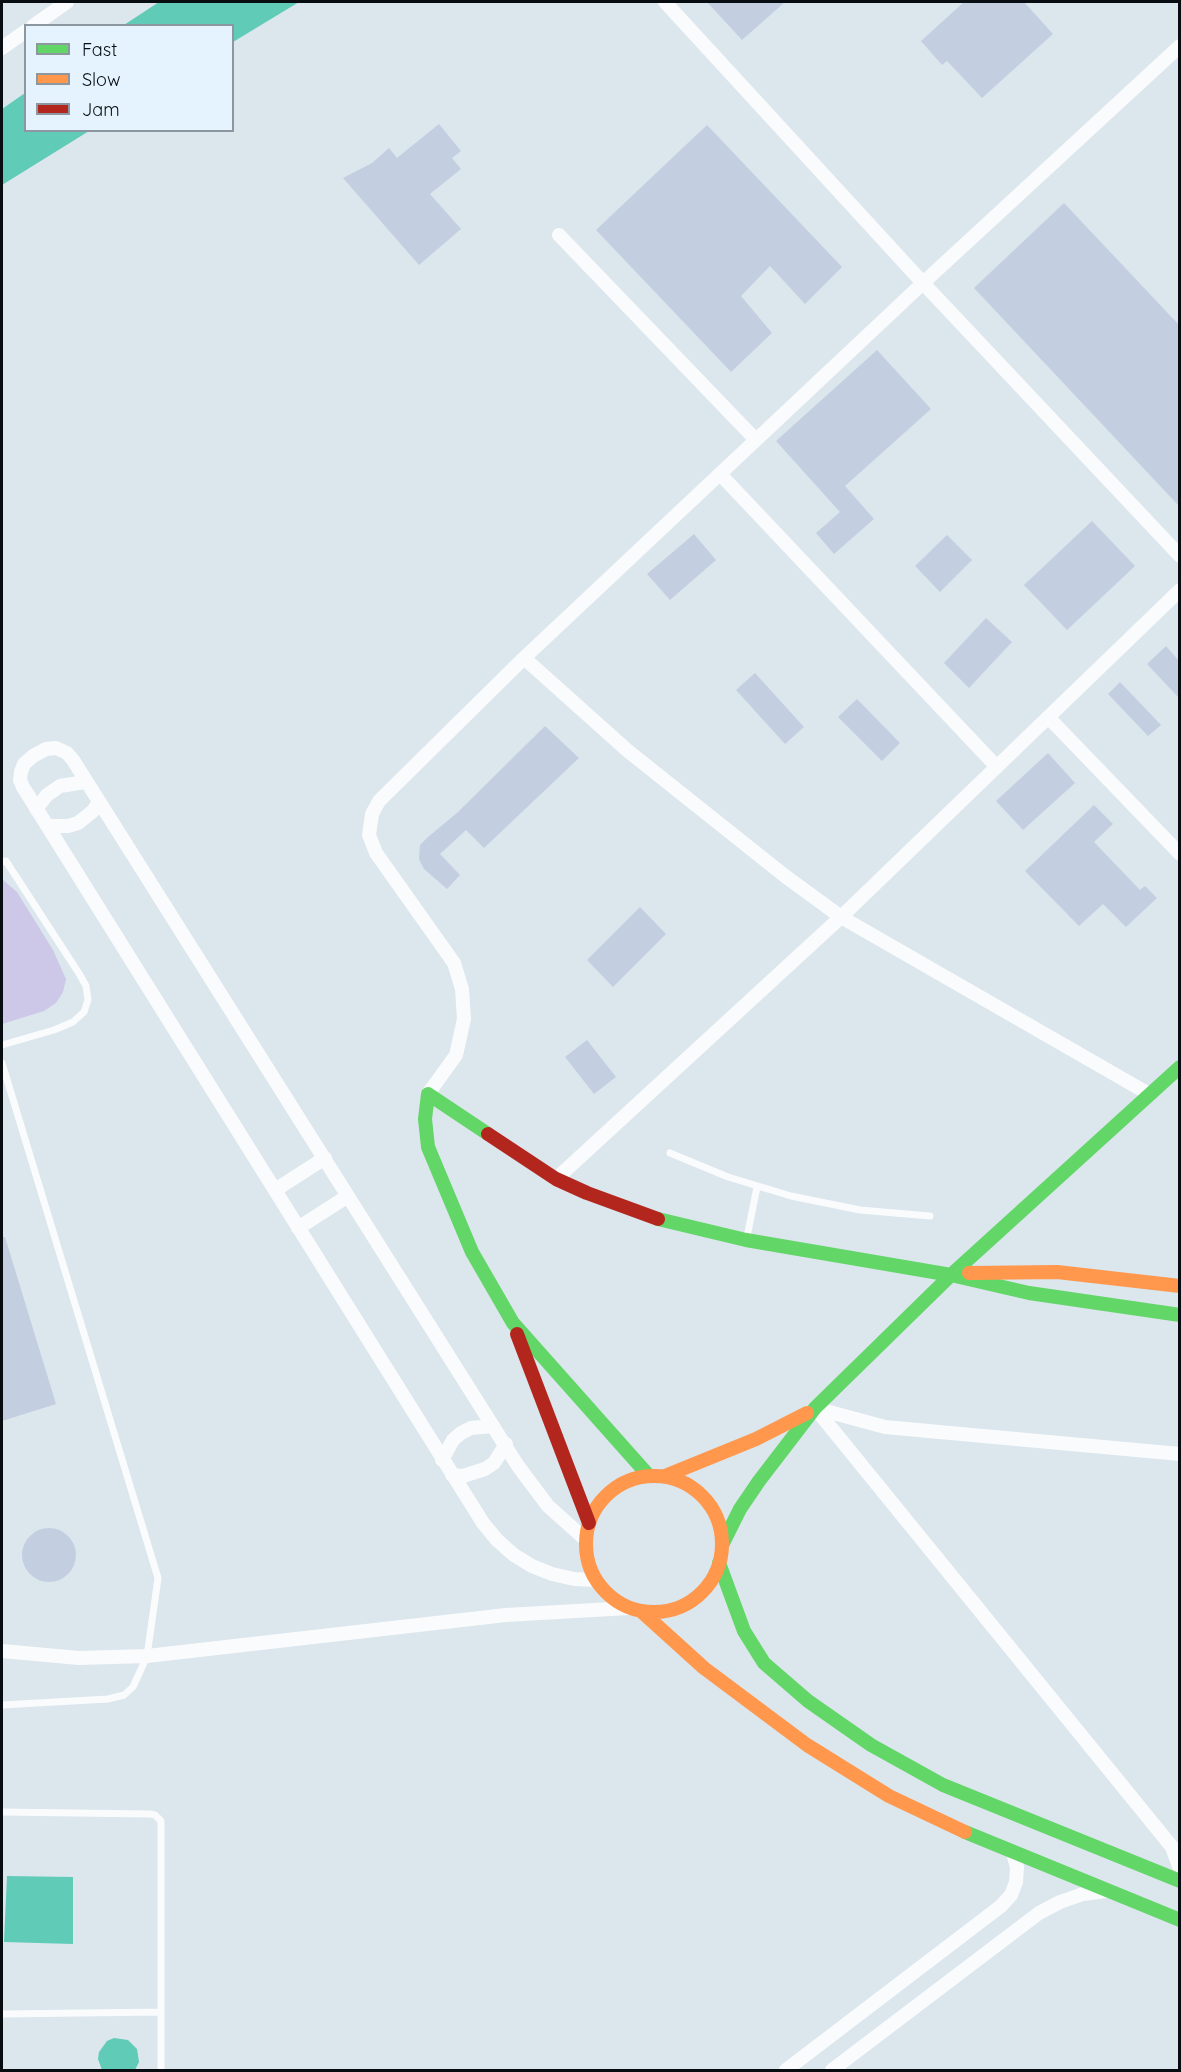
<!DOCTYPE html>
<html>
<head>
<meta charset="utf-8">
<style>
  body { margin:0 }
  #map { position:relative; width:1181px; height:2072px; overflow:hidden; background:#dbe6ed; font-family:Quicksand,sans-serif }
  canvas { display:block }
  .frame { position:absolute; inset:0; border:3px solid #070d11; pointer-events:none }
  .legend { position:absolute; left:24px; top:24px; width:210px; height:108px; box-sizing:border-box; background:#e4f3fe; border:2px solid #8c979f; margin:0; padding:8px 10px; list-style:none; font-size:18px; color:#070d11 }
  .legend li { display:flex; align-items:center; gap:12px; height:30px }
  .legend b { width:30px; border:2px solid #8c979f }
</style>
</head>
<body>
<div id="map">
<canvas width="1181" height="2072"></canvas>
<div class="frame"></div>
<ul class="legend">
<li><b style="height:8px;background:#63d668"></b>Fast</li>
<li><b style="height:8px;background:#ff974d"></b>Slow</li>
<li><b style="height:8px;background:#b3261e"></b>Jam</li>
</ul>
</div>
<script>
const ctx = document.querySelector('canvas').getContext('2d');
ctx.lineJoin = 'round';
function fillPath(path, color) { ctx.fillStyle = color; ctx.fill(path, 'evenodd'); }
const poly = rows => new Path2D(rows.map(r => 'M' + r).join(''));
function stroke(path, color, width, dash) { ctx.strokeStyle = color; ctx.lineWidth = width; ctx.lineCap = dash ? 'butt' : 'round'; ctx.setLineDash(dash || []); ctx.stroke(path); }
fillPath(poly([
  [2,879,17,892,53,950,66,979,63,992,56,1003,44,1011,2,1024]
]), '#cec8e8');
fillPath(poly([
  [159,2,299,2,233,42,232,26,124,25],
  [25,93,26,130,89,131,2,185,2,109],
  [7,1876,73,1877,73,1944,4,1942],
  [114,2038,128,2040,137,2049,139,2062,135,2070,102,2070,98,2059,99,2052,107,2041]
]), '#60cbb7');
fillPath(poly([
  [707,2,785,2,742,40],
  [964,2,1024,2,1053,34,982,98,947,61,942,65,921,41],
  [439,124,461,151,452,158,461,169,430,194,461,229,419,265,343,178,372,163,389,148,397,158],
  [707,125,842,267,805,304,770,266,741,296,772,333,731,372,596,230],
  [1064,203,1179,325,1179,506,974,288],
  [877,350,931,409,845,486,874,519,834,554,816,533,840,512,776,441],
  [1092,521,1135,566,1067,630,1024,585],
  [694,534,716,560,670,600,647,574],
  [947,535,972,560,940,592,915,566],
  [986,618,1012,642,969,688,944,663],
  [1166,646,1179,661,1179,698,1147,664],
  [755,673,804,727,785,744,736,690],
  [1120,682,1161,725,1148,736,1108,694],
  [857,699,900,743,882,761,838,717],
  [545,726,579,758,484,848,466,830,440,854,460,875,447,889,424,869,419,859,420,845,428,837,458,812],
  [1048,753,1075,783,1023,830,996,801],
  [1094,805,1113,824,1094,842,1140,890,1145,886,1157,898,1126,927,1103,904,1079,926,1025,871],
  [640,907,666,934,613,987,587,960],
  [587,1040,616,1077,594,1094,565,1057],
  [2,1237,5,1237,56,1404,2,1421],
  '22 1555a27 27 0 1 1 54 0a27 27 0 1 1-54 0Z'
]), '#c4cee1');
stroke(poly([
  [2,862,6,861,80,975,86,986,88,1000,84,1012,73,1022,54,1030,2,1045],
  [2,1063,158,1578,147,1656,133,1687,124,1695,108,1699,2,1705],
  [670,1153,728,1177,791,1196,860,1210,930,1216],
  [747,1237,757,1187],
  [2,1812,150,1814,155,1815,161,1821,161,2070],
  [2,2014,161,2012]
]), '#fafbfc', 7);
stroke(poly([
  [665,2,923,283,1180,556],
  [33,26,67,2],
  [2,48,26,31],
  [559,235,756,440],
  [720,474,997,767],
  [524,658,628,751,785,876,841,917,1149,1094],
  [1048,717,1180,854],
  [36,809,47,795,60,786,85,782],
  [48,826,68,826,78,823,93,811,99,802],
  [428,1094,456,1055,464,1019,462,989,454,963,376,853,369,835,372,814,379,801,524,658,923,283,1180,46],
  [556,1179,841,917,1180,590],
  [275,1190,325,1158],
  [298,1228,348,1196],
  [815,1408,1172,1847,1180,1869],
  [815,1408,885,1427,1180,1454],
  [442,1460,453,1440,461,1433,471,1428,493,1426],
  [452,1475,463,1476,485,1469,494,1463,506,1444],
  [585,1539,548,1506,518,1466,73,760,67,753,56,748,46,749,33,756,24,764,21,772,20,780,23,787,483,1523,497,1540,514,1555,532,1566,552,1574,574,1579,596,1580],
  [2,1651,79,1658,147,1656,506,1615,629,1608],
  [786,2070,1001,1906,1011,1895,1016,1882,1017,1867,1013,1853],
  [832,2070,1039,1913,1060,1902,1083,1894,1106,1891]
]), '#fafbfc', 14);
stroke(poly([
  [488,1134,428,1094,425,1119,428,1147,472,1252,513,1323,649,1476],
  [658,1219,746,1240,951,1275,1029,1293,1180,1315],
  [722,1545,740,1509,759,1481,815,1408,951,1275,1180,1067],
  [719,1563,744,1631,764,1663,808,1701,871,1745,943,1785,1180,1881],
  [965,1832,1180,1920]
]), '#63d668', 14);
stroke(poly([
  [969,1273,1057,1272,1180,1286],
  [665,1476,756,1439,807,1413],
  '586 1544a68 68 0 1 1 136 0a68 68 0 1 1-136 0Z',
  [641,1611,704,1668,807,1745,889,1796,965,1832]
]), '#ff974d', 14);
stroke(poly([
  [488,1134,556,1179,587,1193,658,1219],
  [517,1334,589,1523]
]), '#b3261e', 14);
</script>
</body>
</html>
